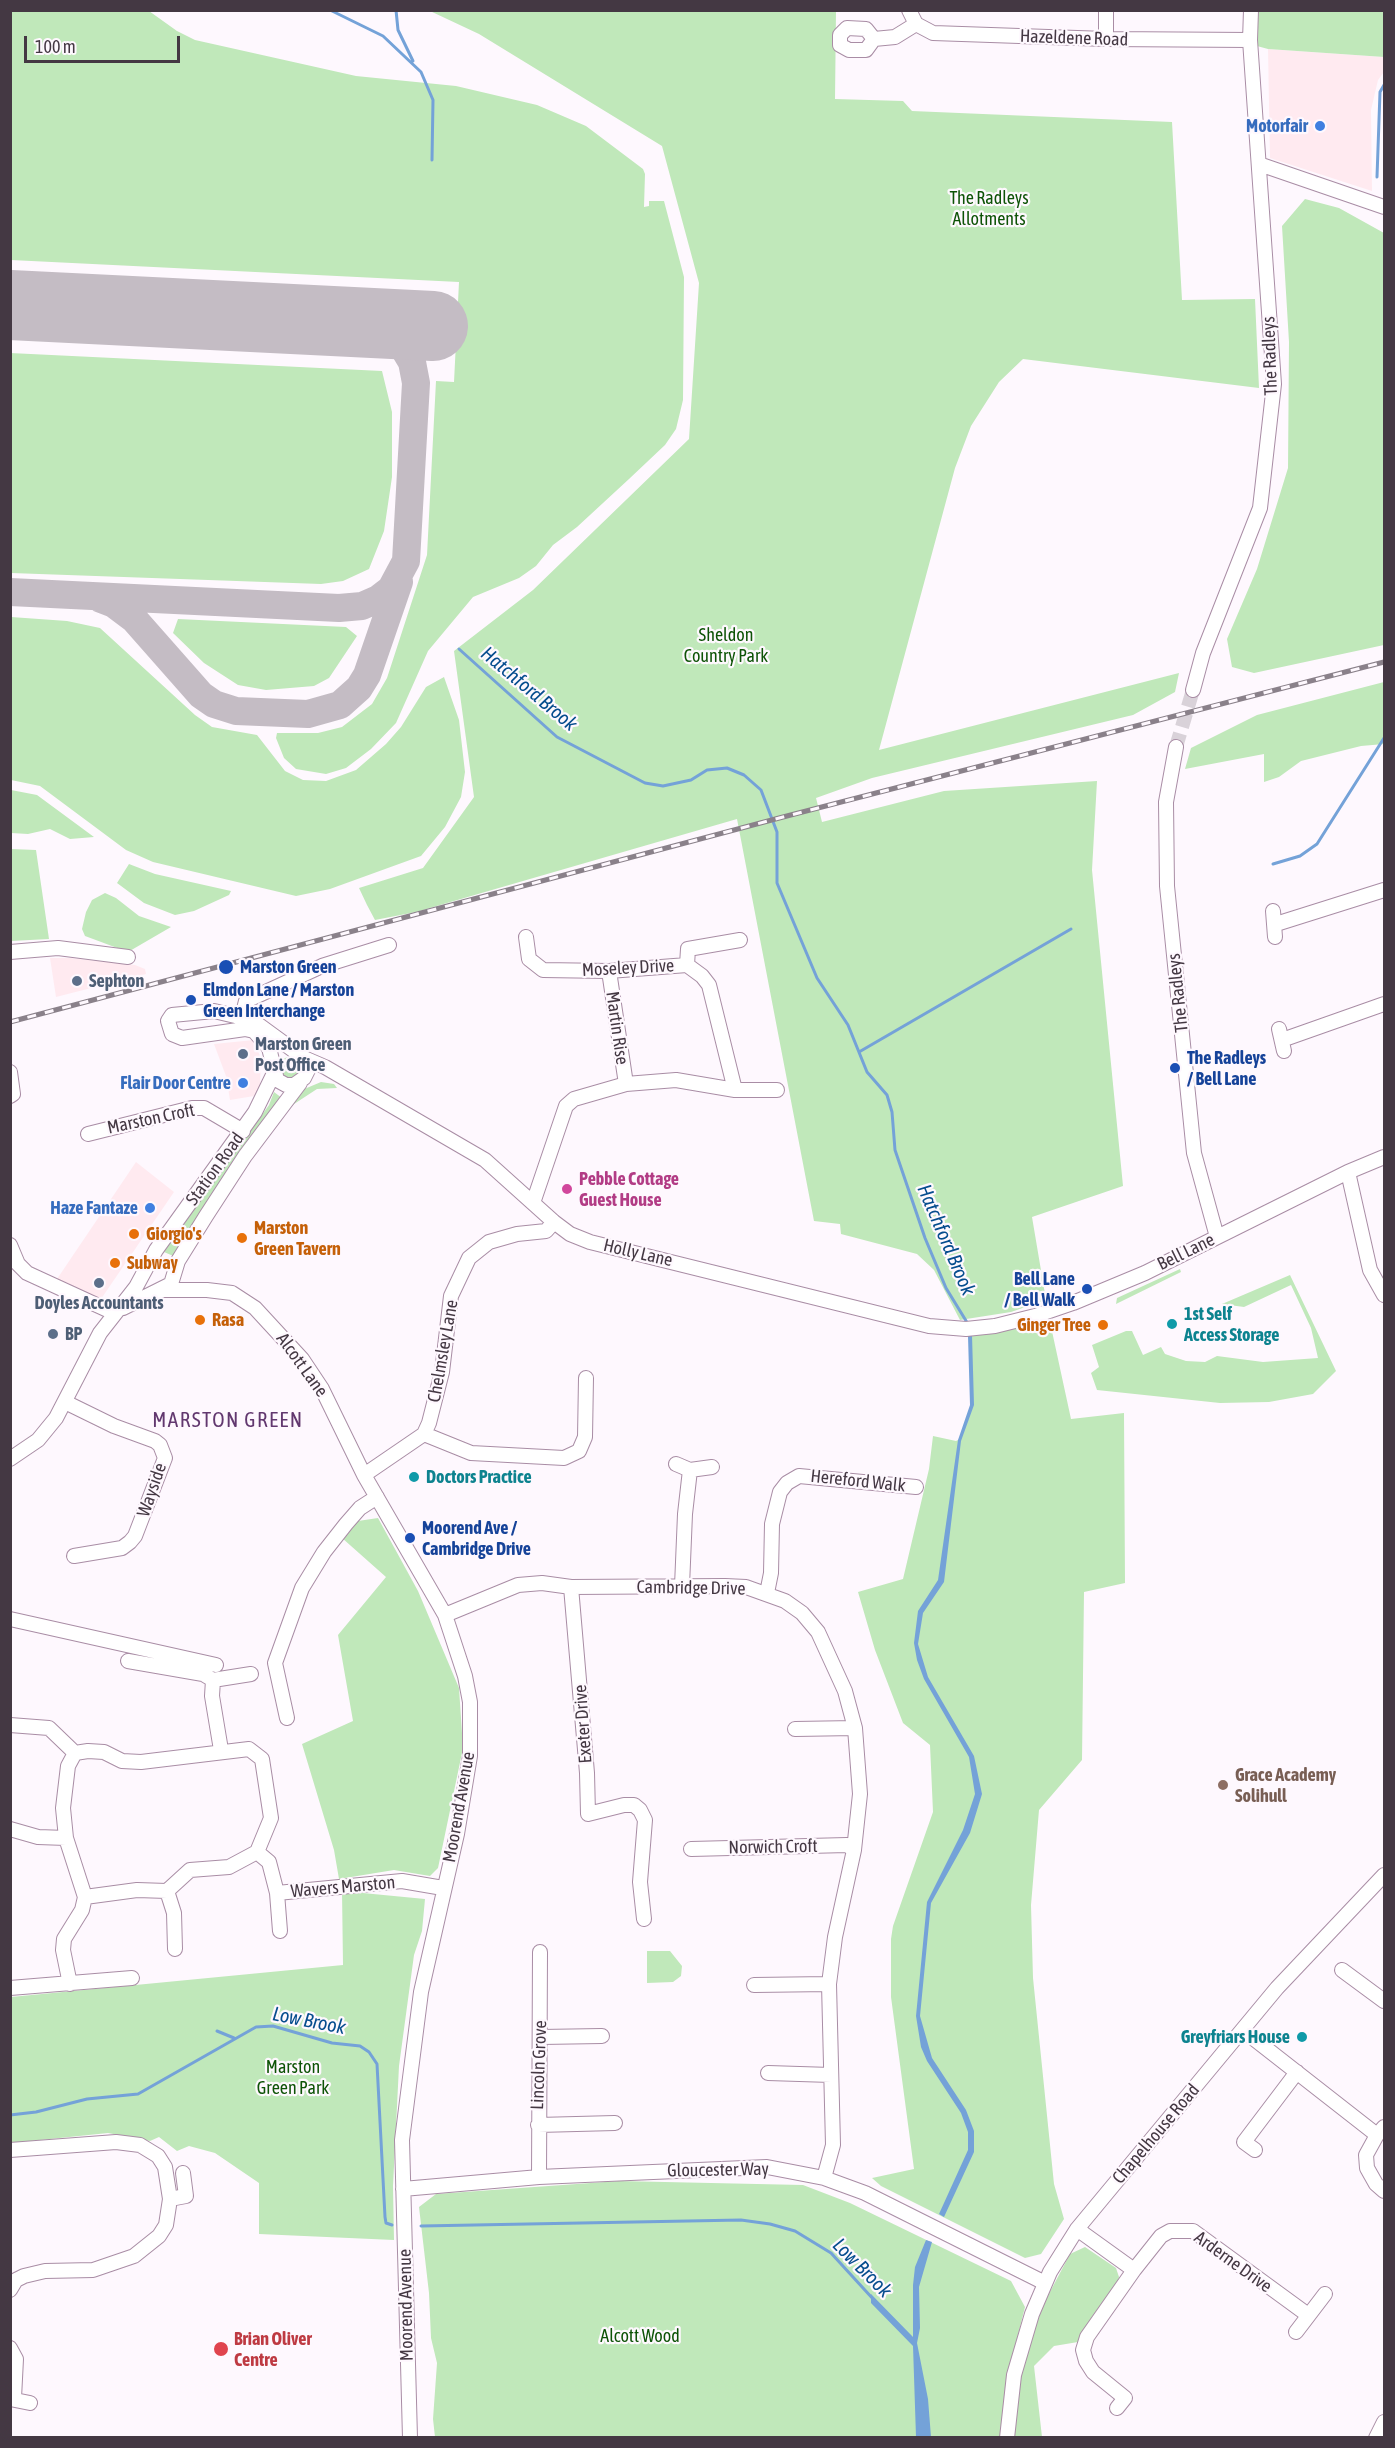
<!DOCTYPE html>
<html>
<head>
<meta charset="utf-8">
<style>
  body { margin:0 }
  #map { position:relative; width:1395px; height:2448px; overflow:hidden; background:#fef8fe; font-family:"Asap Condensed",sans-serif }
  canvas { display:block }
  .frame { position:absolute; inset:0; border:12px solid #443843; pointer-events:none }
  .scale { position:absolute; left:24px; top:36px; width:156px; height:27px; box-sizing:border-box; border:3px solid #443843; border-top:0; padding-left:8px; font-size:18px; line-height:21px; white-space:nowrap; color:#443843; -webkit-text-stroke:4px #fef8fe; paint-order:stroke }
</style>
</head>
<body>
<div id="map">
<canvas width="1395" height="2448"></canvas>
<div class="frame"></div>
<div class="scale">100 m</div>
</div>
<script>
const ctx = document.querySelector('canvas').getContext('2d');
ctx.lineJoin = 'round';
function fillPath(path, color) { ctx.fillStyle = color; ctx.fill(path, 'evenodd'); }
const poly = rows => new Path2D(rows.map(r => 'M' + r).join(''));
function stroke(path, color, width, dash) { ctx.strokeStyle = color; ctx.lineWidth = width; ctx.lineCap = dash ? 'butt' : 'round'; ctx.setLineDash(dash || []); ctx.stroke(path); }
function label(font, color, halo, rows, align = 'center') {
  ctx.font = font + ' "Asap Condensed",sans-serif'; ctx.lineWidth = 4.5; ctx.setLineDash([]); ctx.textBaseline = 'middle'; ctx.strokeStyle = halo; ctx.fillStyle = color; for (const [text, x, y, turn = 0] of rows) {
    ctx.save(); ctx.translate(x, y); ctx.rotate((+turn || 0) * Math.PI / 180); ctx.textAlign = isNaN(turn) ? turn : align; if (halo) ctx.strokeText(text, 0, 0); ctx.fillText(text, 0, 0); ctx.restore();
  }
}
fillPath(poly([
  [1268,49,1384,57,1384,72,1378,80,1371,110,1372,191,1270,158],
  [50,958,70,958,135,965,145,969,146,974,56,997],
  [254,1040,261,1059,260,1085,254,1096,230,1100,226,1076,214,1044],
  [136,1162,174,1192,101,1299,57,1279]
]), '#ffeaf0');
fillPath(poly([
  [10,11,149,11,177,31,195,40,356,76,456,86,537,105,586,126,643,169,645,174,644,207,649,206,649,201,664,201,684,277,683,400,676,429,665,445,629,479,577,527,553,545,536,566,519,578,473,597,428,651,396,723,371,749,346,768,326,774,296,769,284,758,276,738,277,733,318,733,342,727,372,704,387,678,427,555,436,381,454,382,459,282,11,260],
  [430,11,836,11,835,99,903,101,912,111,1172,122,1182,300,1255,299,1259,388,1023,359,999,382,971,426,955,468,879,750,1179,673,1175,692,1133,715,872,778,816,798,822,822,944,791,1097,781,1092,870,1123,1186,1032,1217,1046,1300,1011,1312,960,1320,934,1270,917,1254,841,1234,840,1224,814,1221,737,819,416,912,375,920,367,905,359,888,423,868,474,797,454,651,533,590,689,439,699,283,662,146,479,34],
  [1258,11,1384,11,1384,57,1268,49,1257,46],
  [1305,199,1339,208,1384,233,1384,645,1254,673,1232,667,1227,639,1257,569,1288,468,1289,342,1282,226],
  [10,353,382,371,392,412,392,477,384,531,369,569,343,581,321,584,11,573],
  [11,617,67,621,100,628,195,715,212,727,257,735,285,771,303,780,326,781,356,770,386,744,401,727,426,687,444,677,459,720,465,772,461,797,445,827,421,856,330,889,296,896,153,862,126,850,40,786,11,780],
  [178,619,346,627,357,636,329,678,314,686,266,690,238,685,204,663,173,633],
  [1384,682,1384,744,1361,746,1301,761,1279,777,1264,782,1264,754,1185,769,1191,748,1257,715],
  [11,790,37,795,94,837,70,839,50,829,28,834,11,833],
  [11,849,36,850,49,939,11,941],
  [129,864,155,874,231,891,229,895,194,911,175,915,144,903,117,883],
  [105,893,116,898,139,916,171,927,128,952,85,936,82,929,86,912,92,900],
  '279 1068a11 11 0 1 1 22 0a11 11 0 1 1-22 0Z',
  [321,1082,334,1084,337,1088,317,1089,291,1106,302,1090],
  [274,1092,282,1098,178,1258,164,1252,269,1105],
  [1180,1269,1181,1272,1116,1304,1117,1298],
  [1290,1275,1336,1371,1313,1394,1269,1402,1220,1403,1097,1390,1091,1373,1099,1367,1092,1345,1126,1331,1132,1331,1143,1355,1161,1347,1165,1354,1186,1361,1205,1362,1217,1356,1263,1362,1318,1358,1311,1328,1291,1285,1244,1307,1222,1304],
  [1050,1322,1071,1419,1124,1413,1125,1583,1084,1592,1082,1760,1039,1810,1031,1905,1033,1978,1054,2184,1064,2219,1041,2254,1025,2258,881,2186,872,2178,914,2169,891,1997,891,1939,893,1926,933,1812,930,1745,903,1723,875,1650,858,1592,903,1579,929,1469,933,1436,956,1441,960,1439,972,1407,971,1335],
  [378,1518,418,1591,459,1688,463,1748,438,1868,430,1876,394,1870,339,1879,334,1850,302,1744,353,1721,338,1635,386,1577,342,1538,358,1521],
  [342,1891,425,1899,422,1931,414,1955,399,2066,393,2186,394,2240,259,2234,259,2183,215,2153,189,2146,177,2151,159,2137,150,2141,108,2133,11,2143,11,1997,343,1965],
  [647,1951,670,1951,682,1966,681,1976,673,1982,647,1983],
  [619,2181,803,2185,850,2203,1011,2281,1025,2307,1009,2371,1001,2437,435,2437,433,2419,437,2363,431,2338,429,2293,419,2207,436,2194],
  [1085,2247,1116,2268,1119,2277,1117,2285,1078,2342,1054,2346,1034,2366,1042,2437,1013,2438,1022,2368,1042,2307,1070,2254]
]), '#c0e8ba');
fillPath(poly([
  [972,1335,974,1405,961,1441,944,1582,923,1613,918,1644,928,1677,974,1756,982,1794,970,1833,931,1903,920,2016,932,2058,966,2110,974,2131,974,2152,944,2217,939,2214,968,2150,968,2132,961,2113,927,2061,921,2047,916,2016,927,1902,963,1830,975,1794,969,1757,924,1679,917,1660,914,1643,918,1611,938,1580,958,1440,970,1405,968,1336],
  [926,2240,932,2242,919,2287,920,2328,917,2343,928,2399,931,2437,916,2437,913,2346,871,2303,871,2294,913,2337,913,2285,915,2267]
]), '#74a2d8');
stroke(poly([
  [330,10,383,36,421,72,433,100,432,160],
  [396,10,398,30,413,61],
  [1377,177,1380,92,1384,85],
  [459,649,557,737,645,783,663,786,691,780,707,770,727,768,744,775,761,790,777,832,777,883,817,978,848,1025,867,1072,887,1095,892,1112,895,1150,925,1238,946,1288,968,1324],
  [1273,864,1300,856,1317,844,1384,738],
  [859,1052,1071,929],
  [217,2031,234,2038],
  [10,2115,36,2112,87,2099,138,2094,256,2027,273,2026,332,2043,360,2046,369,2052,377,2064,385,2217,386,2223,392,2225],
  [421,2226,741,2220,770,2224,795,2231,831,2253,874,2300]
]), '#74a2d8', 3);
stroke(poly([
  [10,592,339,608,362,606,378,599,391,589,406,561,416,383,412,362,403,347,390,335,368,323],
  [101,599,114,604,134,619,201,695,214,704,236,711,308,714,340,705,359,688,367,675,399,582]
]), '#c4bcc4', 28);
stroke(poly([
  [10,305,433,326]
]), '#c4bcc4', 70);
stroke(poly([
  [1176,747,1193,690]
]), '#d9d2d9', 14, [14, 7]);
const minor = poly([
  [909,10,916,24,933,33,1106,39,1250,40],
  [874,39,866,29,847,28,840,35,840,45,849,50,866,50,874,39,895,37,916,24],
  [1106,39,1106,10],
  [1259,164,1384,207],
  [1193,690,1203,653,1260,508,1274,384,1250,40,1251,10],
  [1176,747,1166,802,1167,886,1194,1153,1217,1237],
  [1273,911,1275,937],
  [1276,924,1384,890],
  [526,937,529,959,543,970,609,971,687,965,702,976,709,985,735,1090],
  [10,952,58,948,128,957],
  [687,965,688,949,740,940],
  [609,971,626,1084],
  [242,1017,246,1001,322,966,389,945],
  [1279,1029,1284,1051],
  [1282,1040,1384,1004],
  [304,1058,308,1070,304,1078,294,1085,286,1085,277,1080,269,1048,254,1031,245,1029,182,1038,172,1034,168,1021,172,1015,214,1011,252,1020,304,1058,325,1067,485,1160,554,1222,570,1234,590,1242,929,1326,966,1329,995,1326,1035,1316,1073,1303,1145,1273,1348,1172,1384,1157],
  [10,1072,13,1094,10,1096],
  [88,1134,192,1108,204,1108,243,1131],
  [1348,1172,1370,1270,1384,1295],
  [533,1203,566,1106,574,1099,626,1084,676,1080,735,1090,777,1090],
  [10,1245,18,1264,27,1273,114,1313],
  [162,1290,207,1290,232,1293,255,1308,302,1359,322,1389,364,1475,445,1615,465,1676,470,1702,470,1756,457,1834,421,1992,402,2140,410,2438],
  [123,1308,171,1284,178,1261,206,1216,245,1156,300,1083],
  [65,1402,114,1426,155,1441,160,1445,165,1458,135,1536,130,1542,122,1548,74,1556],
  [424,1434,471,1453,564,1458,579,1451,585,1437,586,1378],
  [10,1459,38,1440,56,1418,100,1333,136,1287,156,1250,255,1112,274,1073],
  [676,1464,690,1470,712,1467],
  [364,1475,424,1434,429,1423,442,1372,451,1296,469,1258,489,1242,517,1234,546,1231,554,1222],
  [682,1586,685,1514,690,1470],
  [571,1587,587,1773,588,1814,624,1805,634,1805,640,1810,645,1820,640,1882,644,1919],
  [767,1593,771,1573,772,1524,780,1492,787,1483,799,1476,916,1487],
  [445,1615,518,1585,542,1583,571,1587,725,1586,746,1587,785,1601,802,1613,818,1632,845,1691,855,1728,860,1794,854,1850,835,1937,829,1984,833,2145,824,2178],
  [10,1619,216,1665],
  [128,1661,203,1674,213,1680,251,1674],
  [275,1663,302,1588,324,1552,346,1524,360,1508,377,1497],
  [275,1663,287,1718],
  [213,1680,212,1696,221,1750],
  [10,1725,49,1728,75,1753],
  [795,1729,855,1728],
  [10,1829,38,1837,66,1838],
  [691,1849,847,1845,854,1850],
  [257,1852,271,1818,262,1759,249,1749,141,1762,122,1761,104,1752,88,1751,75,1753,68,1766,63,1808,66,1838,85,1897,137,1890,167,1891,190,1870,229,1867,257,1852,269,1862,277,1893,402,1881,443,1888],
  [167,1891,174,1913,175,1949],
  [277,1893,280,1931],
  [1342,1970,1384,2001],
  [70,1984,63,1950,64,1939,82,1910,85,1897],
  [754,1985,829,1984],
  [10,1988,132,1978],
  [1244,2031,1377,2135,1384,2127],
  [541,2037,602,2036],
  [768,2073,831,2075],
  [538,2125,615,2123],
  [1377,2135,1366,2155,1367,2168,1376,2184,1384,2191],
  [10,2150,116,2142,140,2145,158,2156,165,2167,170,2199,166,2225,159,2236,134,2256,93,2270,45,2271,24,2276,16,2280,10,2290],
  [1255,2150,1244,2142,1297,2072],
  [539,2177,540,1952],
  [403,2189,539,2177,767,2167,824,2178,865,2193,1045,2283],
  [170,2199,186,2196,183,2173],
  [1077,2229,1134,2270,1087,2337,1083,2350,1086,2361,1093,2372,1125,2398,1117,2408],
  [1134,2270,1161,2236,1170,2231,1193,2231,1308,2315],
  [1296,2332,1325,2294],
  [10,2348,16,2359,14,2398],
  [10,2399,30,2403],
  [1007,2438,1014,2375,1032,2314,1050,2272,1077,2229,1277,1988,1384,1875],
  [1376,2438,1384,2422]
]);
stroke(minor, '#a98da5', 16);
stroke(minor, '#fff', 14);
const rail = poly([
  [10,1022,783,817,1384,662]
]);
stroke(rail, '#8a818a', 5);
stroke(rail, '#fef8fe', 3, [9]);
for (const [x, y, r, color] of [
  [1320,126,6,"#3f7fe0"],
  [226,967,8,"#1a4fb4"],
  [77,981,6,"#5c6f8a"],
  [191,1000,6,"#1a4fb4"],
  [243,1054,6,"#5c6f8a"],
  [1175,1068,6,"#1a4fb4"],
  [243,1083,6,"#3f7fe0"],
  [567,1189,6,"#d1479c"],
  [150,1208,6,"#3f7fe0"],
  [134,1234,6,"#e8710a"],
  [242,1238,6,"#e8710a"],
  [115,1263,6,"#e8710a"],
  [99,1283,6,"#5c6f8a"],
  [1087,1289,6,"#1a4fb4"],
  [200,1320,6,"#e8710a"],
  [1172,1324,6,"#0f9aa8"],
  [1103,1325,6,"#e8710a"],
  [53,1334,6,"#5c6f8a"],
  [414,1477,6,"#0f9aa8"],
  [410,1538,6,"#1a4fb4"],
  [1223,1785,6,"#8d6e63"],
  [1302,2037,6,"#0f9aa8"],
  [221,2349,8,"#e0444e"]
]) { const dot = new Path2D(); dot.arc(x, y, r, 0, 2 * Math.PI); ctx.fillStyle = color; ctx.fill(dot); stroke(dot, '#fef8fe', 2); }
label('18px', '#443843', '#fef8fe', [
  ["Hazeldene Road",1074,38,2],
  ["The Radleys",1270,356,-92],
  ["Moseley Drive",628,968,-3],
  ["The Radleys",1178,993,-96],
  ["Martin Rise",617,1028,82],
  ["Marston Croft",151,1119,-12],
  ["Station Road",215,1169,-54],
  ["Bell Lane",1186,1252,-26],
  ["Holly Lane",638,1253,13],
  ["Chelmsley Lane",443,1351,-80],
  ["Alcott Lane",302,1365,54],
  ["Hereford Walk",858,1481,6],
  ["Wayside",152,1490,-71],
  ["Cambridge Drive",691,1588,1],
  ["Exeter Drive",583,1724,-94],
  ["Moorend Avenue",459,1807,-80],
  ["Norwich Croft",773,1847,-1],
  ["Wavers Marston",343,1887,-5],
  ["Lincoln Grove",539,2065,-88],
  ["Chapelhouse Road",1156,2134,-50],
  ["Gloucester Way",718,2170,-1],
  ["Arderne Drive",1233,2262,36],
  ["Moorend Avenue",406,2305,-91]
]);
label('bold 18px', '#366cbe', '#fef8fe', [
  ["Motorfair",1308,126],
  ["Flair Door Centre",231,1083],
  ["Haze Fantaze",138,1208]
], 'right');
label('18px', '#0d5306', '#fef8fe', [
  ["The Radleys",989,198],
  ["Allotments",989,219],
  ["Sheldon",726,635],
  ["Country Park",726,656],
  ["Marston",293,2067],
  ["Green Park",293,2088],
  ["Alcott Wood",640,2336]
]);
label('bold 18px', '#164399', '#fef8fe', [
  ["Marston Green",240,967],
  ["Elmdon Lane / Marston",203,990],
  ["Green Interchange",203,1011],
  ["The Radleys",1187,1058],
  ["/ Bell Lane",1187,1079],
  ["Bell Lane",1075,1279,"right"],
  ["/ Bell Walk",1075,1300,"right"],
  ["Moorend Ave /",422,1528],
  ["Cambridge Drive",422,1549]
], 'left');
label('bold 18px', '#4e5e75', '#fef8fe', [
  ["Sephton",89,981],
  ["Marston Green",255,1044],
  ["Post Office",255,1065],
  ["Doyles Accountants",99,1303,"center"],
  ["BP",65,1334]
], 'left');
label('bold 18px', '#b23c85', '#fef8fe', [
  ["Pebble Cottage",579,1179],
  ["Guest House",579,1200]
], 'left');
label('bold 18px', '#c56008', '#fef8fe', [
  ["Marston",254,1228],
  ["Green Tavern",254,1249],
  ["Giorgio's",146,1234],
  ["Subway",127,1263],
  ["Rasa",212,1320],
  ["Ginger Tree",1091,1325,"right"]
], 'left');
label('bold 18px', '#0d838f', '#fef8fe', [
  ["1st Self",1184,1314],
  ["Access Storage",1184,1335],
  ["Doctors Practice",426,1477],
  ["Greyfriars House",1290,2037,"right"]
], 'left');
label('bold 18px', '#785e54', '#fef8fe', [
  ["Grace Academy",1235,1775],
  ["Solihull",1235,1796]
], 'left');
label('bold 18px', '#be3a42', '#fef8fe', [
  ["Brian Oliver",234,2339],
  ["Centre",234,2360]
], 'left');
label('italic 20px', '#064d8e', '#fef8fe', [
  ["Hatchford Brook",529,689,40],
  ["Hatchford Brook",946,1240,67],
  ["Low Brook",309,2021,11],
  ["Low Brook",862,2268,45]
]);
ctx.letterSpacing = '1.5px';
label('21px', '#62386f', '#fef8fe', [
  ["MARSTON GREEN",228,1420]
]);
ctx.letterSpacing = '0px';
</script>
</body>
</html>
